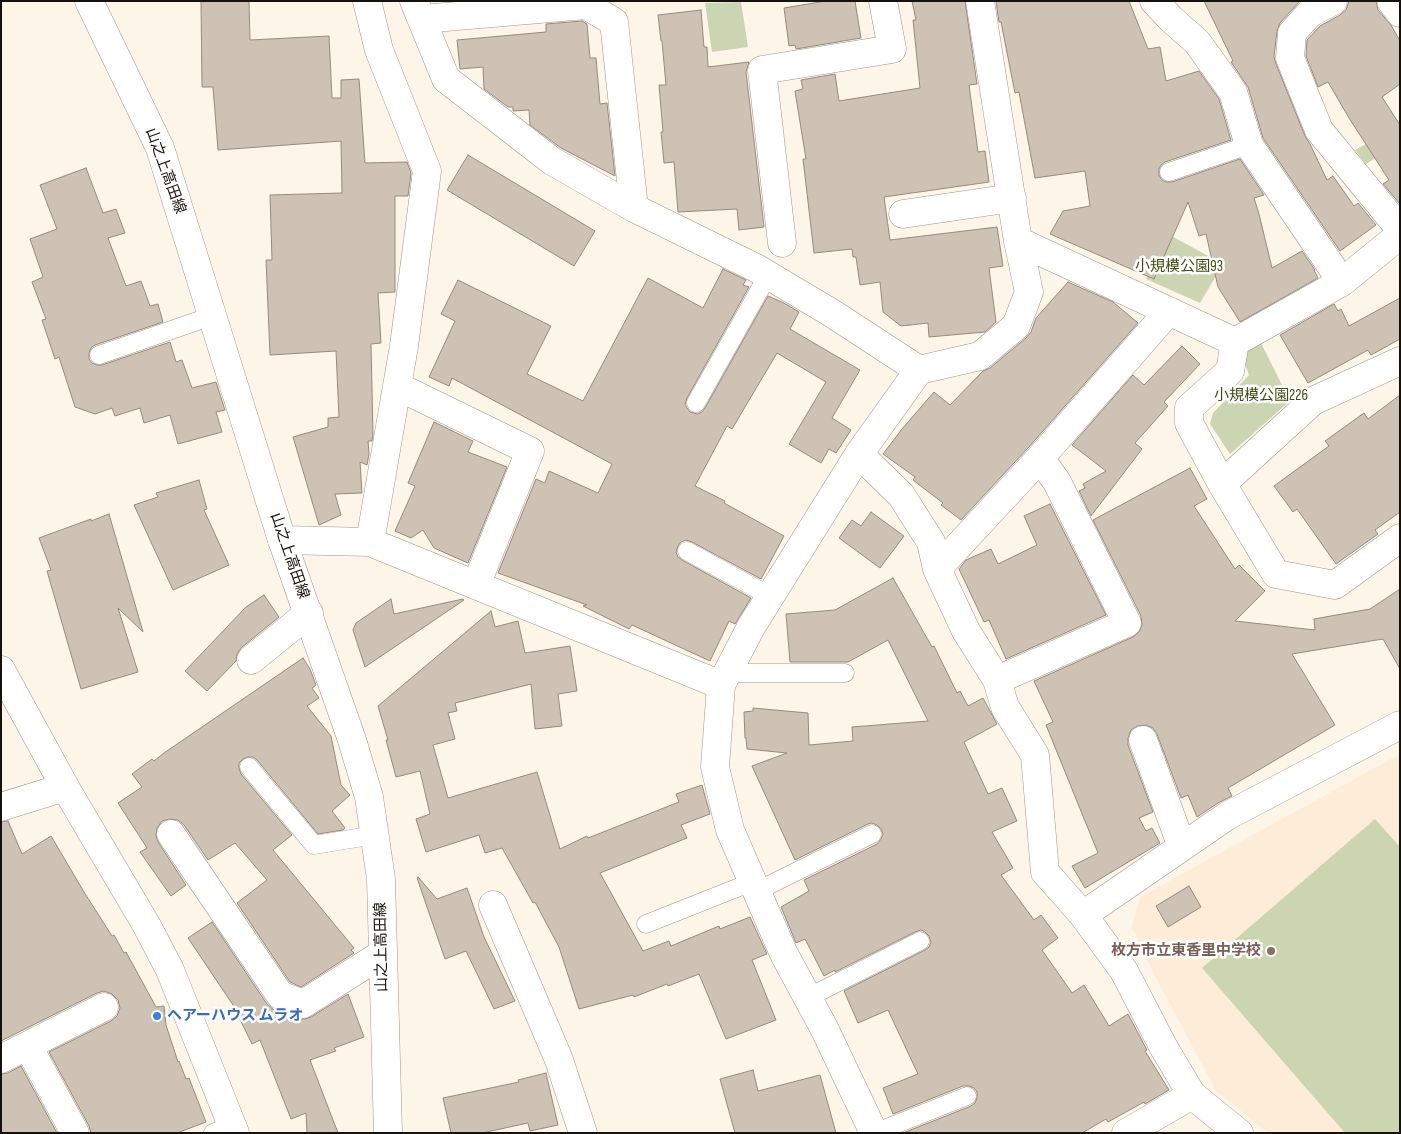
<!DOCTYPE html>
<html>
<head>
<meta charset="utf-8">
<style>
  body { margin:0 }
  #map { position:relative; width:1401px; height:1134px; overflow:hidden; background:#fef5e9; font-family:"Sofia Sans Condensed",sans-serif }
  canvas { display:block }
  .frame { position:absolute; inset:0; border:2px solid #15110c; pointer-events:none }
</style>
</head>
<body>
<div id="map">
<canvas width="1401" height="1134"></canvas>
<div class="frame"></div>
</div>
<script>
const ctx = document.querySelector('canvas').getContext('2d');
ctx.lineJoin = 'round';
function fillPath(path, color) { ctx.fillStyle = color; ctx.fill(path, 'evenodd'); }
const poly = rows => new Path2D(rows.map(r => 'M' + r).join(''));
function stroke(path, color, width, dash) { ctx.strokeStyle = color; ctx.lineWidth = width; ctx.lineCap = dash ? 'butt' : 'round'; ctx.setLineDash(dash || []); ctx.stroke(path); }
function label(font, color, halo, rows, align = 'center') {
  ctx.font = font + ' "Sofia Sans Condensed","Noto Sans JP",sans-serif'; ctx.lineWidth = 5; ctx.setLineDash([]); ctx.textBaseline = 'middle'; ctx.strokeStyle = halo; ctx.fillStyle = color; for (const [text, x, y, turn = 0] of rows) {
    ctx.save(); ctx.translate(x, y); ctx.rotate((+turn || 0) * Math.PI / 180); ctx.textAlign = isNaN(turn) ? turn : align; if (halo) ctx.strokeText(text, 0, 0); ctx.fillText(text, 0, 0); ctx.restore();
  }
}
fillPath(poly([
  [1400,754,1400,1133,1268,1133,1216,1091,1154,974,1132,927,1140,897]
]), '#fdedd8');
fillPath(poly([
  [741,2,748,47,712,52,705,3],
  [1400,125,1400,142,1366,164,1355,150],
  [1166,233,1223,264,1200,303,1146,279],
  [1261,343,1290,401,1230,454,1210,424,1213,413,1249,375,1241,353],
  [1375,819,1400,847,1400,1133,1345,1133,1202,968]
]), '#ccd5b2');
const building = poly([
  [201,1,249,1,250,40,329,36,332,98,341,98,341,80,359,79,365,163,407,162,411,173,408,196,395,196,395,292,378,293,381,343,371,344,373,435,372,441,368,441,369,454,367,465,360,462,362,493,335,494,341,515,319,525,293,437,328,427,328,418,339,417,336,351,270,355,266,260,272,260,270,195,342,193,341,141,218,150,213,87,202,87,201,1],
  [826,1,855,1,861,38,796,49,795,45,789,46,784,8,826,1],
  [912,1,965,1,977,84,969,85,978,152,985,151,989,182,884,197,890,240,997,227,1003,266,989,268,996,322,985,332,929,337,928,323,901,326,883,312,880,282,860,285,856,257,853,257,852,249,814,253,803,159,806,159,795,91,803,89,801,80,835,74,839,101,920,88,913,20,916,20,912,1],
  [996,1,1129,1,1148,49,1160,47,1166,81,1199,71,1219,99,1231,140,1165,162,1161,165,1159,169,1159,175,1162,180,1166,182,1172,182,1240,159,1264,195,1254,198,1259,214,1272,268,1302,251,1315,270,1314,270,1318,278,1240,322,1218,287,1206,234,1199,236,1188,202,1154,279,1050,234,1063,211,1090,206,1085,171,1035,178,1019,92,1015,93,1001,22,999,22,996,1],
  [1204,1,1300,1,1280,23,1277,31,1274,57,1276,64,1305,136,1310,144,1327,180,1333,176,1354,206,1358,203,1376,225,1340,251,1263,138,1248,87,1231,62,1233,61,1204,1],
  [1349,1,1376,1,1378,10,1391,25,1400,41,1400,84,1382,97,1400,125,1400,204,1383,184,1389,180,1349,118,1328,82,1318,87,1306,56,1307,40,1320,26,1340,15,1346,10,1349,1],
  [701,10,704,47,707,47,708,67,749,62,746,72,764,227,739,230,737,209,678,212,674,162,664,163,661,132,663,132,659,85,666,85,662,41,661,41,658,15,701,10],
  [582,21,587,24,590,58,596,58,600,104,607,103,615,176,561,148,530,125,529,110,513,111,513,107,508,107,484,89,483,67,460,69,457,40,546,32,546,24,582,21],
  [468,155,595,231,574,266,447,190,468,155],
  [86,168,103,213,116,209,125,233,108,238,126,286,141,281,150,306,158,304,163,322,95,345,91,348,89,353,89,359,92,363,97,365,102,365,170,342,176,362,182,360,192,388,216,382,225,410,216,412,222,432,178,444,170,415,144,423,140,408,115,416,112,408,95,414,75,407,59,357,55,359,42,320,46,319,32,282,43,277,30,239,57,229,40,185,86,168],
  [723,269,746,280,743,285,749,287,687,398,685,404,687,408,690,412,697,414,702,412,705,408,768,296,784,303,799,312,790,329,860,370,832,418,851,430,836,453,829,449,821,463,789,444,826,382,777,353,732,429,727,426,695,486,725,501,724,503,784,536,761,579,692,542,686,540,681,542,678,546,676,552,678,557,682,560,751,598,735,624,729,621,710,661,632,625,629,629,583,606,587,605,498,573,536,479,545,483,549,471,598,493,612,464,452,378,449,386,429,377,455,321,441,314,458,280,551,326,527,374,583,401,648,278,703,308,723,269],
  [1068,282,1113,302,1138,323,1028,448,961,520,941,505,943,503,913,480,915,477,883,454,902,429,934,392,950,405,983,371,990,368,1026,338,1031,332,1036,318,1068,282],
  [1400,298,1400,339,1371,355,1368,350,1308,383,1280,335,1334,304,1338,311,1341,309,1349,326,1400,298],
  [1182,346,1200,364,1164,402,1168,406,1135,443,1142,449,1091,516,1079,491,1085,488,1083,484,1106,471,1072,445,1133,375,1144,385,1182,346],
  [1400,395,1400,512,1375,530,1378,534,1336,564,1297,509,1293,512,1274,486,1329,446,1325,441,1364,413,1368,419,1400,395],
  [434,422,473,441,468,452,507,467,468,563,434,548,423,530,411,538,395,531,415,486,408,483,434,422],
  [1190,468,1207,499,1194,506,1235,569,1239,565,1265,591,1235,621,1315,630,1314,619,1370,609,1400,589,1400,669,1383,639,1292,654,1335,725,1228,788,1232,796,1218,803,1197,817,1188,795,1181,798,1157,734,1153,728,1146,725,1137,726,1131,730,1128,738,1128,745,1153,812,1139,818,1146,831,1152,828,1160,843,1085,888,1072,866,1098,853,1046,725,1053,722,1034,681,1133,637,1139,632,1142,625,1141,616,1093,520,1190,468],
  [199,480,207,509,204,510,229,565,173,590,134,505,158,497,156,493,199,480],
  [1050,504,1106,615,1006,659,989,620,984,622,959,569,966,560,991,549,998,564,1037,545,1024,516,1050,504],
  [871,512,904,536,880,568,839,538,852,520,861,526,871,512],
  [109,514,143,632,118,608,138,672,81,689,47,571,51,570,39,538,91,519,91,521,109,514],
  [893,578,932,647,934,646,957,693,960,691,968,706,983,698,997,724,964,742,988,794,1002,788,1017,821,992,832,1013,868,1001,875,1034,920,1041,915,1058,938,1042,950,1072,993,1084,985,1109,1026,1128,1014,1147,1050,1145,1051,1169,1090,1145,1104,1144,1102,1108,1122,1106,1119,1082,1133,903,1133,971,1106,975,1103,977,1098,977,1092,974,1088,969,1086,963,1086,893,1114,883,1088,918,1074,888,1010,858,1023,844,991,925,950,929,947,931,942,929,936,925,932,921,930,915,932,835,972,835,970,824,976,805,939,796,943,781,907,809,891,804,880,877,844,881,839,883,834,881,829,877,825,872,823,868,824,795,860,752,766,787,753,747,749,746,738,745,738,744,712,753,711,753,708,808,713,809,745,853,741,852,727,928,721,888,640,848,662,790,662,786,614,835,610,893,578],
  [264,595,279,617,241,648,237,654,236,661,207,691,185,671,246,607,264,595],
  [391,599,394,614,463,599,464,600,365,667,353,630,356,623,391,599],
  [491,611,495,627,518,621,525,653,570,646,577,691,558,694,562,726,535,729,531,684,455,703,457,711,448,713,455,739,433,745,448,798,537,772,560,849,587,836,588,838,679,802,676,794,702,785,710,814,681,825,687,838,600,873,643,951,669,941,671,946,719,926,720,929,750,917,767,954,752,960,776,1020,726,1039,699,974,668,986,667,984,634,997,633,995,579,1009,559,947,535,902,533,903,502,848,485,853,479,835,426,852,416,819,430,814,420,771,396,777,386,740,388,740,378,706,491,611],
  [303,658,310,669,316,685,312,688,319,698,307,706,331,736,341,785,350,795,332,811,345,828,343,830,318,834,257,760,253,757,248,757,243,759,239,763,239,768,241,774,292,835,273,850,354,948,351,950,354,953,301,987,290,982,237,903,267,880,235,843,208,860,184,825,178,820,169,819,162,821,157,828,156,836,158,842,186,885,171,896,140,852,147,848,118,803,142,787,132,774,152,759,154,761,164,753,303,658],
  [8,821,22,854,51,836,84,892,112,936,114,935,124,953,126,952,156,1007,164,1006,166,1025,178,1062,179,1061,186,1079,189,1078,206,1122,177,1133,91,1133,89,1126,49,1052,111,1021,117,1016,120,1008,118,1000,112,994,104,991,97,993,1,1041,1,822,8,821],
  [418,877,437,899,467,888,484,937,515,1001,494,1009,466,951,445,959,417,878,418,877],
  [1189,886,1201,907,1168,927,1156,906,1189,886],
  [212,922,267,1004,274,1010,297,1019,305,1019,311,1017,348,994,364,1037,334,1048,336,1051,310,1060,338,1133,307,1133,306,1113,291,1119,260,1040,252,1044,233,1005,188,938,212,922],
  [21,1066,57,1133,1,1133,1,1074,8,1073,21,1066],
  [753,1070,758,1091,820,1075,836,1133,735,1133,720,1079,753,1070],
  [546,1073,558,1125,530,1131,528,1123,482,1133,451,1133,443,1098,519,1082,518,1080,546,1073]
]);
fillPath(building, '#cdc2b4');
stroke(building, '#948a7d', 1);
const lane = poly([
  [1169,172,1249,145],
  [99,355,212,316],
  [696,403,768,275],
  [687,551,770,596],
  [727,673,845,673],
  [249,767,314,845,375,835],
  [757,891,872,834],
  [646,924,752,882],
  [807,998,920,941],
  [213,1133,232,1125],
  [874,1133,967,1096]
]);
const street = poly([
  [367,1,379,50,427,171,404,346,370,542],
  [414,1,446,79,552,161,634,208,756,268,830,312,919,370],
  [1154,1,1171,19,1197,42,1233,92,1249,145,1342,282,1235,342,1230,371,1189,408,1189,423,1222,484,1276,574,1335,585,1400,538],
  [1333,1,1310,13,1292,33,1290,58,1319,130,1400,229],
  [1391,1,1400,13],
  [422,19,586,5,614,22,634,208],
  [903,214,1012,198],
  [1018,241,1235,342],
  [782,243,762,70,892,49,883,1],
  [1342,282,1400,235],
  [397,386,530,451,476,585],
  [859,454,901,495,931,542,937,569,966,631,997,680,1005,707,1035,755,1045,872,1083,915,1124,971,1164,1048,1192,1095,1239,1133],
  [1222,484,1313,401,1400,361],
  [282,540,370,542,721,685],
  [937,569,1040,458,1169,311],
  [251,660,309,613],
  [997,680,1127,623,1057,482,1040,458],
  [1143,740,1182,847],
  [1,807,65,787],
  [171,834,280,995,303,1004,382,954],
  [493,905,559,1060,583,1133],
  [1083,915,1227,816,1400,725],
  [28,1046,75,1133],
  [1,1059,104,1007],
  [874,1133,824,1028,784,954,730,830,715,767,721,685,751,627,859,454,919,370,980,356,1016,326,1029,292,1018,241,980,1],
  [1126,1133,1192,1095]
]);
const secondary = poly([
  [89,1,160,148,282,540,352,740,369,797,381,879,388,1133],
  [1,670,65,787,147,926,170,970,235,1133]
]);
stroke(lane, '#a19789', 19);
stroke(street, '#a19789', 29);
stroke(secondary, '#a19789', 29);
stroke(lane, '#fff', 18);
stroke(street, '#fff', 28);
stroke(secondary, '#fff', 28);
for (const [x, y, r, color] of [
  [1271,951,5,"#8d6e63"],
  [157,1016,5,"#3f7fe0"]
]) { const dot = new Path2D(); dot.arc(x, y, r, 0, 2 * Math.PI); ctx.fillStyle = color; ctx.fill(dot); stroke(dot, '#fff', 2); }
label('15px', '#15110c', '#fff', [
  ["山之上高田線",165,171,70],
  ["山之上高田線",289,556,71],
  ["山之上高田線",382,947,-91]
]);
label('15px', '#414c14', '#fff', [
  ["小規模公園93",1179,267],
  ["小規模公園226",1261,396]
]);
label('bold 15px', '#785e54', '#fff', [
  ["枚方市立東香里中学校",1261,951]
], 'right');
label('bold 15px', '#366cbe', '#fff', [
  ["ヘアーハウス ムラオ",167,1016]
], 'left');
</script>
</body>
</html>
